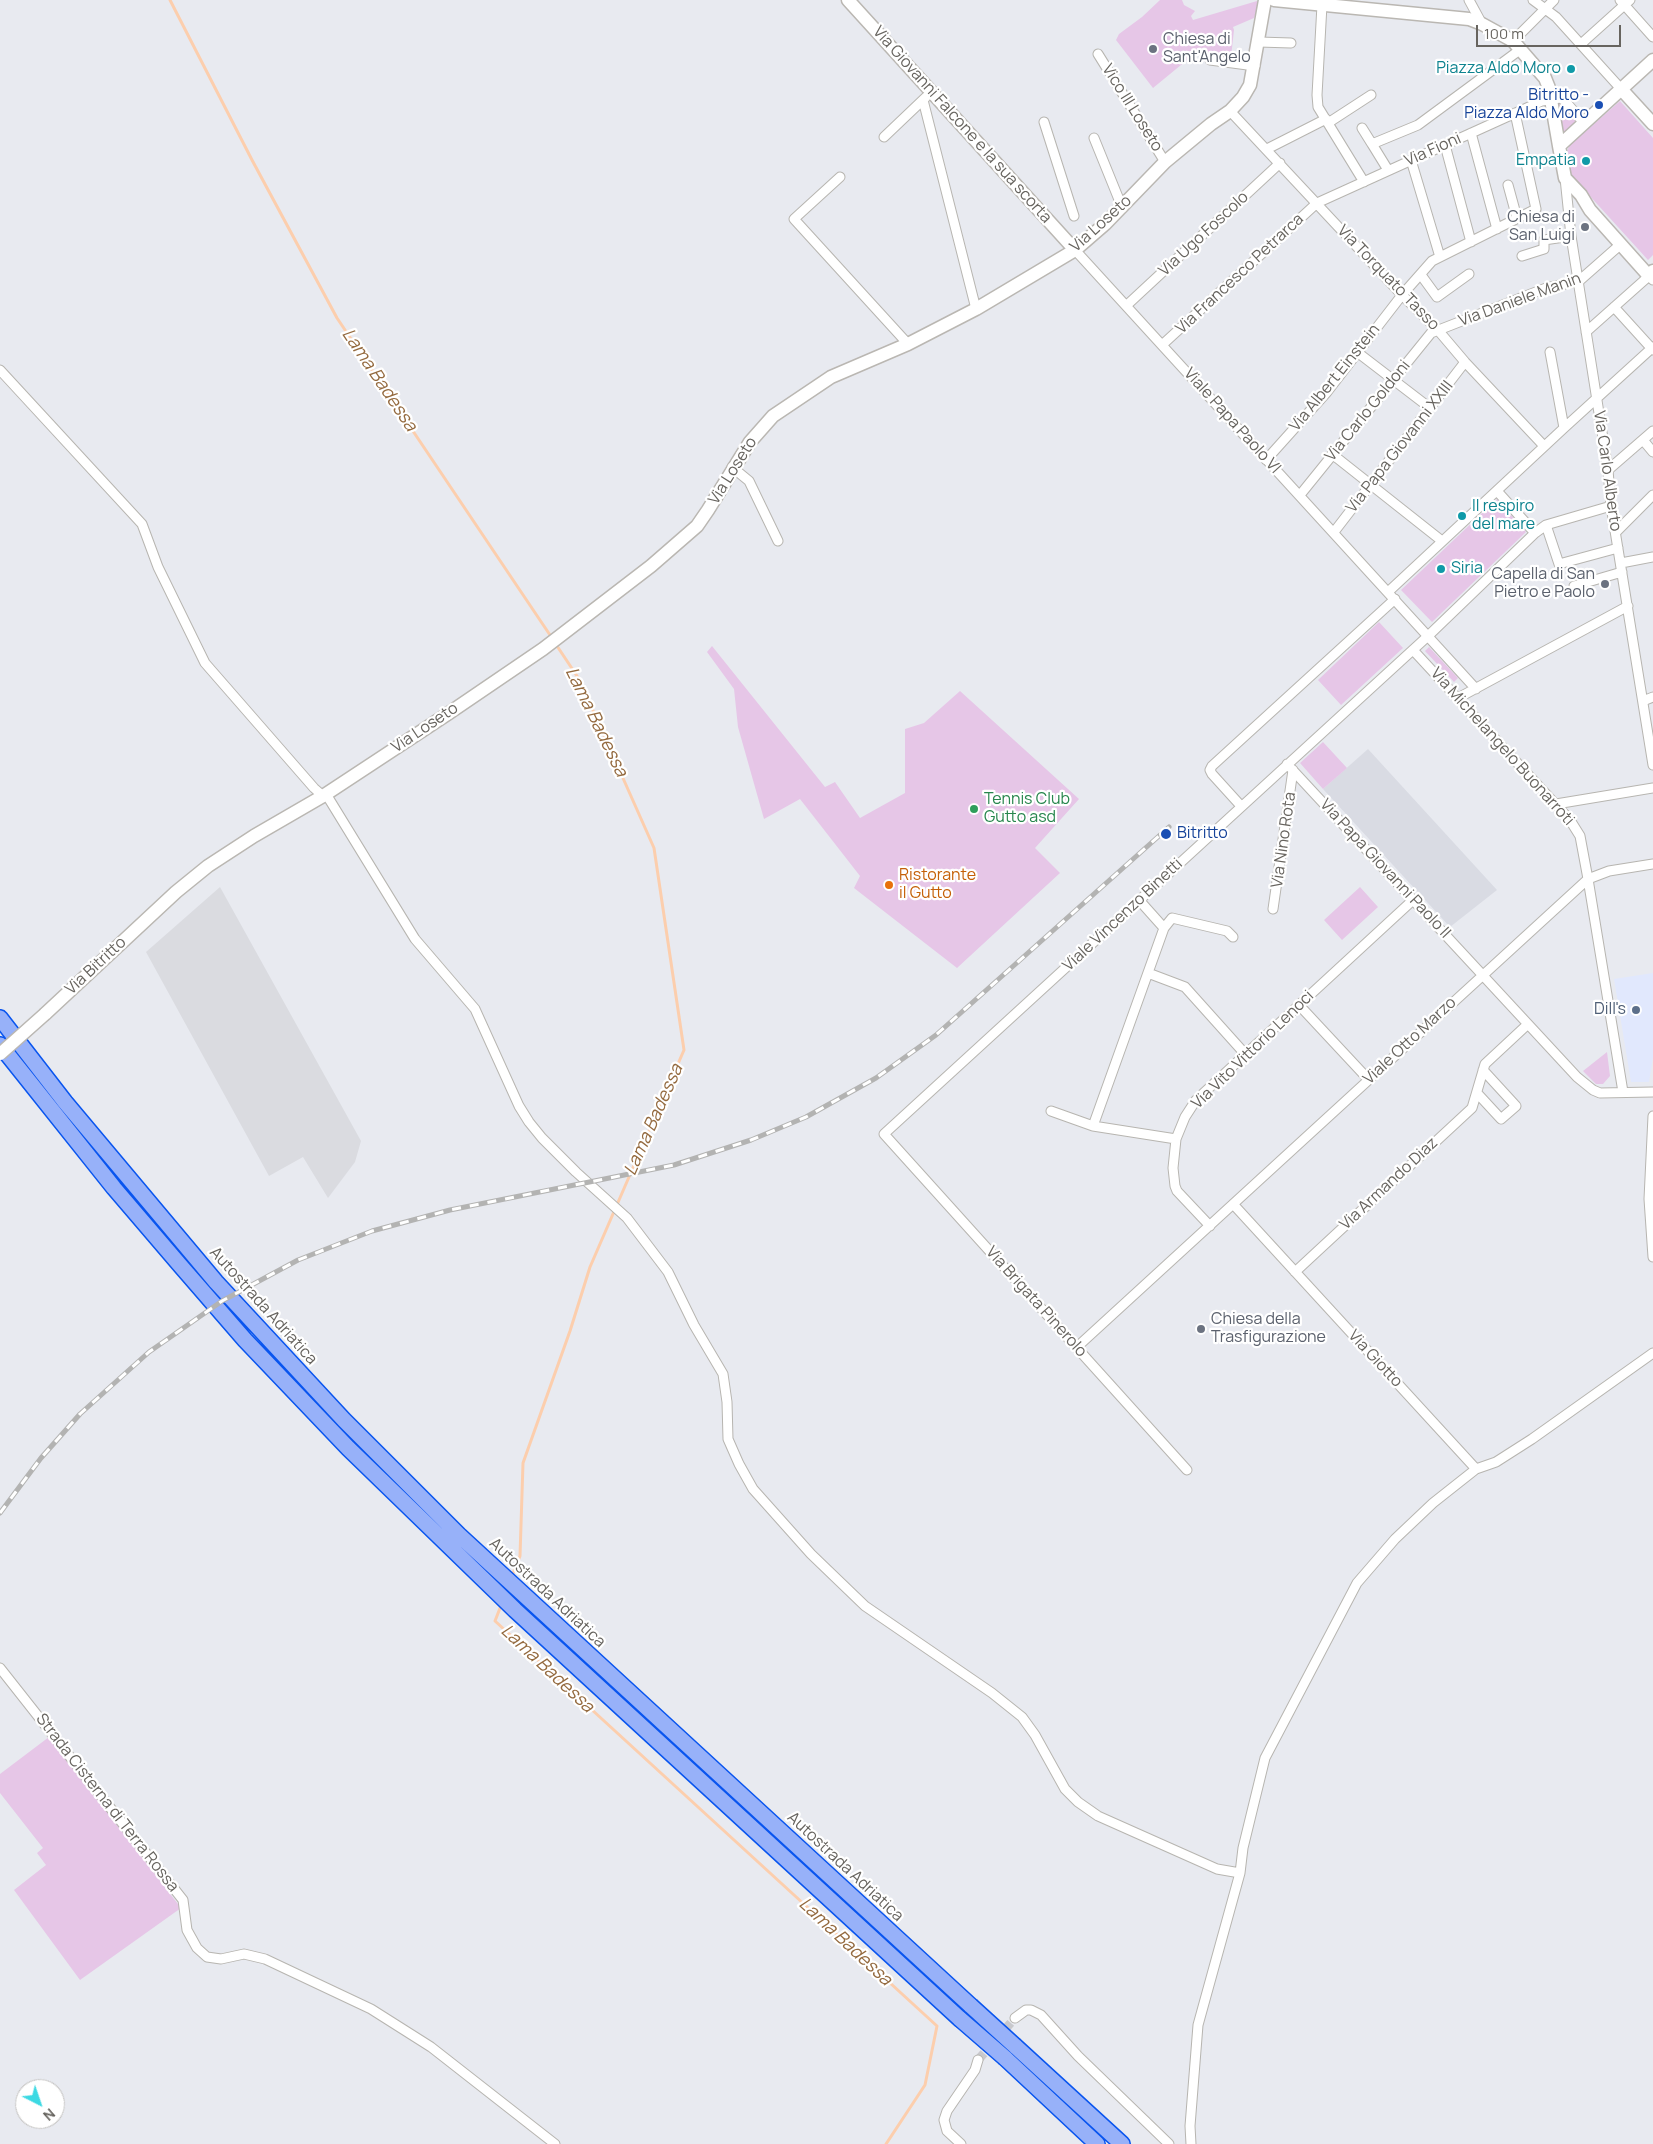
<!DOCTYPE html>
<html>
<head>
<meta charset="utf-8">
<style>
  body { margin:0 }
  #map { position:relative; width:1653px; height:2144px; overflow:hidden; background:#e8eaf0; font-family:Manrope,sans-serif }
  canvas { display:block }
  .north { position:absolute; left:15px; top:2079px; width:50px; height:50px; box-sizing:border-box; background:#fff; border:1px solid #c2c1bf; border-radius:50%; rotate:139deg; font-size:14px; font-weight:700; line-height:20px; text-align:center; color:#67645f }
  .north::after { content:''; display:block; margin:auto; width:18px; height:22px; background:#3cd9e3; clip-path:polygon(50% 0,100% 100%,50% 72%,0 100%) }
  .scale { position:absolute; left:1476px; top:25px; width:145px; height:22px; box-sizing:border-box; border:2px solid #67645f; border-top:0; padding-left:6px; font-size:15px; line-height:18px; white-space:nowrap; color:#67645f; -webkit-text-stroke:4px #fff; paint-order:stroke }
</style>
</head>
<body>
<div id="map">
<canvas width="1653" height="2144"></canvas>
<div class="north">N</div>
<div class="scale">100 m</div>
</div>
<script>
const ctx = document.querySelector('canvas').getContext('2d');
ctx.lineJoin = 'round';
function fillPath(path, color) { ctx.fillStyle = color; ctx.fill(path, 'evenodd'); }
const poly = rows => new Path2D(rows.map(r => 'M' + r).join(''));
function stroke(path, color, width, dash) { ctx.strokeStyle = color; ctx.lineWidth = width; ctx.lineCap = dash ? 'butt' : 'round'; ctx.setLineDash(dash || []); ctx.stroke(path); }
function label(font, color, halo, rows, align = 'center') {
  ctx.font = font + ' Manrope,sans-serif'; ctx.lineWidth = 4.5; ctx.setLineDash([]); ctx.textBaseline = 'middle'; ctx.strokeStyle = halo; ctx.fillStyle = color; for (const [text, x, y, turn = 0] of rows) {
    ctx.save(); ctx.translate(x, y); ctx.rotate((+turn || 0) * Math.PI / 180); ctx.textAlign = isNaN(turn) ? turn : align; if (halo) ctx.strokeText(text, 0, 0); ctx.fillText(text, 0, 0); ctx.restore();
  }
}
fillPath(poly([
  [1653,973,1653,1057,1649,1082,1631,1082,1614,979]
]), '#e1e8fd');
fillPath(poly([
  [220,887,361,1141,355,1162,328,1198,303,1157,269,1176,146,952]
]), '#dadbe0');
fillPath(poly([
  [1368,749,1497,890,1450,927,1323,789]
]), '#d9dbe3');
fillPath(poly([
  [1160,0,1182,0,1184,5,1195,11,1191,16,1193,20,1257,1,1257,9,1254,18,1233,27,1234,30,1231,57,1198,51,1153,88,1116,40,1119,34,1142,17],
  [1620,101,1653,138,1653,255,1648,260,1568,172,1565,158,1569,146],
  [1562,102,1578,121,1565,133,1562,131,1557,106],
  [1497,499,1526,532,1432,622,1401,590],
  [1379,622,1403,648,1341,705,1318,680],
  [712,646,825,787,835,782,860,818,905,793,905,729,924,723,960,691,1079,799,1035,848,1060,873,957,968,854,888,860,876,800,799,764,819,738,727,734,689,707,652],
  [1429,647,1458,678,1454,682,1425,651],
  [1323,742,1347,768,1323,789,1300,763],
  [1360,887,1378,907,1342,940,1324,920],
  [1607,1052,1610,1076,1603,1084,1596,1084,1583,1071],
  [49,1737,181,1908,80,1980,14,1890,46,1865,37,1853,43,1848,0,1793,0,1774]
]), '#e6c6e7');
stroke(poly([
  [170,0,252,160,337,318,552,638],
  [512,1576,520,1556,523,1463,570,1331,590,1267,684,1050,654,848,579,679,555,643],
  [502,1603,495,1621,937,2026,925,2085,886,2144]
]), '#fccead', 3);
stroke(poly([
  [978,2060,1015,2018]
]), '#c8c8cc', 9, [9, 4.5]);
const street = poly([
  [1469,0,1482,24],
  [1533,0,1556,17,1622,90],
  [1620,0,1653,37],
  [1322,5,1317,95,1318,107,1364,182],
  [1513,41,1554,0],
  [1259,42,1291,43],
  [1581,44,1630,0],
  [1098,54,1165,162],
  [1210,60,1255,66],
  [923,100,976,309],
  [1230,111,1402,295,1437,329,1465,362,1544,446],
  [1044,122,1074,216],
  [1328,123,1371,95],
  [1362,128,1372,144],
  [1471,133,1497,229],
  [884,137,926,97],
  [1094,138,1122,207],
  [1445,145,1471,242],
  [1267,149,1326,119],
  [1411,160,1440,257],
  [1388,170,1372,144,1418,125,1521,49],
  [840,177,794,219,908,344],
  [1565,178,1571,236,1608,470,1611,506,1653,765],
  [1508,185,1517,218],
  [1075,250,1476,689],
  [1522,256,1544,249,1544,240,1571,236],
  [1421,275,1437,297,1469,274],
  [1127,305,1280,163],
  [1614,307,1653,350],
  [1586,332,1649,276,1653,280],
  [1162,345,1317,203,1542,101,1560,98,1565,101,1584,123],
  [1357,352,1430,408],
  [1550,352,1564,428],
  [0,370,142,524,158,567,205,663,314,788,323,796],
  [1643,440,1653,452],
  [1332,454,1442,541],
  [1266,460,1327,392,1402,295,1432,261,1536,209,1515,113],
  [732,467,749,481,778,541],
  [1608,470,1653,431],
  [1497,491,1535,533],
  [1300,495,1431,333,1546,288,1579,281,1621,244],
  [1546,525,1559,564,1618,548],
  [1334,532,1465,362],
  [1616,532,1653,495],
  [1621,563,1653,557],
  [1574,586,1622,572],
  [1388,592,1564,428,1653,347],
  [1413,650,1570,820,1580,836,1588,879,1623,1092],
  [1458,698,1628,606],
  [1643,701,1653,697],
  [1287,764,1577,1077,1593,1090,1600,1093,1653,1092],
  [326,794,415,939,475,1009,519,1106,529,1122,542,1138,576,1172,627,1218,668,1272,694,1325,723,1374,727,1402,728,1439,739,1464,753,1489,811,1554,865,1606,992,1693,1022,1717,1035,1735,1065,1789,1078,1802,1098,1816,1217,1869,1240,1873,1243,1848,1265,1758,1357,1583,1395,1539,1433,1503,1476,1469,1496,1462,1532,1439,1653,1353],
  [1556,804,1653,788],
  [1241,806,1212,774,1210,770,1212,766,1395,599],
  [1139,900,1164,928,1172,918,1227,931,1233,937],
  [1273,909,1293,770],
  [1148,973,1185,987,1246,1055],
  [1299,1005,1368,1079],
  [1477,1093,1501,1119,1516,1106,1483,1070],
  [1051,1111,1093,1126,1176,1139],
  [1653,1116,1649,1199,1653,1257],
  [1093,1126,1164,928],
  [1233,1204,1476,1469],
  [1210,1226,1177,1191,1175,1186,1173,1168,1176,1139,1185,1117,1196,1100,1413,900],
  [1295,1272,1472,1108,1485,1064,1528,1024],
  [1077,1347,1588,879,1609,871,1653,864],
  [1187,1470,884,1134,1428,636,1535,533,1546,525,1611,506],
  [0,1668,183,1900,187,1930,197,1948,207,1957,221,1959,244,1954,265,1959,371,2009,431,2047,555,2144],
  [1015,2018,1026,2010,1031,2010,1041,2015,1078,2056,1169,2144],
  [961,2144,947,2131,944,2120,947,2111,975,2070,978,2060],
  [1191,2144,1190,2126,1198,2025,1240,1873]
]);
const secondary = poly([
  [848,0,1075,250],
  [1274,0,1469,19,1482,24,1513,41,1545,78,1549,88,1559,146],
  [1653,60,1559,146,1565,178,1581,195,1590,210,1649,276,1653,271],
  [1622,90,1653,124],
  [45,1014,176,892,208,866,254,836,323,796,449,713,543,649,651,566,697,526,708,510,750,442,773,416,831,377,908,344,976,309,1075,250,1105,224,1165,162,1211,124,1230,111,1243,97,1250,85,1265,0]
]);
const highway = poly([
  [0,1018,65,1102,216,1282,344,1420,459,1535,971,2006],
  [0,1045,114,1188,179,1264,245,1340,348,1448,515,1610,960,2019],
  [1015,2046,1122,2144],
  [1005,2058,1097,2144]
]);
stroke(street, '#b7b5b0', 11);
stroke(secondary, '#bab7b2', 15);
stroke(highway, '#0955ef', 18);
stroke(street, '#fff', 9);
stroke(secondary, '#fff', 12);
stroke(highway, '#97b1f9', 15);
const rail = poly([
  [0,1513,41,1458,80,1414,149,1352,222,1301,298,1260,372,1231,450,1210,674,1165,751,1140,806,1117,876,1078,936,1035,1169,827]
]);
stroke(rail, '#b3b3b2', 5);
stroke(rail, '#fff', 3, [9]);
const secondaryBridge = poly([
  [0,1054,45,1014]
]);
const highwayBridge = poly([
  [971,2006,1015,2046],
  [960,2019,1005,2058]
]);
stroke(secondaryBridge, '#bab7b2', 15, []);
stroke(highwayBridge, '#0955ef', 18, []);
stroke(secondaryBridge, '#fff', 12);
stroke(highwayBridge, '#97b1f9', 15);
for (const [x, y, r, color] of [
  [1153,49,5,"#6b7280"],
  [1571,69,5,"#0f9aa8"],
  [1599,105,5,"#1a4fb4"],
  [1586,161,5,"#0f9aa8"],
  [1585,227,5,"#6b7280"],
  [1462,516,5,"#0f9aa8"],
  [1441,569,5,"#0f9aa8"],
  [1605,584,5,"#6b7280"],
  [974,809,5,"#2e9e5b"],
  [1166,834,6,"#1a4fb4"],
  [889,885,5,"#e8710a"],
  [1636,1010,5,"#5c6f8a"],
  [1201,1329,5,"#6b7280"]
]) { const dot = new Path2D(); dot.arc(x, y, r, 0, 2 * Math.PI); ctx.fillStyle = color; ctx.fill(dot); stroke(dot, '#fff', 2); }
label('16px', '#5b616d', '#fff', [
  ["Chiesa di",1163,40],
  ["Sant'Angelo",1163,58],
  ["Chiesa di",1575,218,"right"],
  ["San Luigi",1575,236,"right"],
  ["Capella di San",1595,575,"right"],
  ["Pietro e Paolo",1595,593,"right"],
  ["Chiesa della",1211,1320],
  ["Trasfigurazione",1211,1338]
], 'left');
label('16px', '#0d838f', '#fff', [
  ["Piazza Aldo Moro",1561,69],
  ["Empatia",1576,161],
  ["Il respiro",1472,507,"left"],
  ["del mare",1472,525,"left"],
  ["Siria",1451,569,"left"]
], 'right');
label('16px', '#164399', '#fff', [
  ["Bitritto -",1589,96],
  ["Piazza Aldo Moro",1589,114],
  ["Bitritto",1177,834,"left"]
], 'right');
label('16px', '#67645f', '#fff', [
  ["Vico III Loseto",1132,108,58],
  ["Via Giovanni Falcone e la sua scorta",962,125,48],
  ["Via Fioni",1433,150,-24],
  ["Via Loseto",1101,224,-42],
  ["Via Ugo Foscolo",1204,234,-43],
  ["Via Francesco Petrarca",1240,274,-43],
  ["Via Torquato Tasso",1388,278,46],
  ["Via Daniele Manin",1520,300,-20],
  ["Via Albert Einstein",1335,378,-51],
  ["Via Carlo Goldoni",1368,411,-51],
  ["Viale Papa Paolo VI",1232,421,48],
  ["Via Papa Giovanni XXIII",1400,447,-52],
  ["Via Loseto",733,471,-58],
  ["Via Carlo Alberto",1607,471,82],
  ["Via Loseto",425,728,-34],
  ["Via Michelangelo Buonarroti",1502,747,48],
  ["Via Nino Rota",1284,840,-82],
  ["Via Papa Giovanni Paolo II",1385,869,47],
  ["Viale Vincenzo Binetti",1123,915,-43],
  ["Via Bitritto",96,966,-43],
  ["Viale Otto Marzo",1410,1041,-43],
  ["Via Vito Vittorio Lenoci",1253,1050,-44],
  ["Via Armando Diaz",1389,1184,-43],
  ["Via Brigata Pinerolo",1036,1302,48],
  ["Autostrada Adriatica",263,1306,48],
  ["Via Giotto",1375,1359,47],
  ["Autostrada Adriatica",547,1593,43],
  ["Strada Cisterna di Terra Rossa",107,1803,52],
  ["Autostrada Adriatica",845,1867,43]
]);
label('16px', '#27864d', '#fff', [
  ["Tennis Club",984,800],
  ["Gutto asd",984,818]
], 'left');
label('16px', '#c56008', '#fff', [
  ["Ristorante",899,876],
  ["il Gutto",899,894]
], 'left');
label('16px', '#4e5e75', '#fff', [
  ["Dill's",1626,1010]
], 'right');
label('italic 18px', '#946a3f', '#fff', [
  ["Lama Badessa",379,380,56],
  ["Lama Badessa",596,722,64],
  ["Lama Badessa",654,1120,-66],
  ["Lama Badessa",547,1669,43],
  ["Lama Badessa",845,1942,43]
]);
</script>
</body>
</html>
